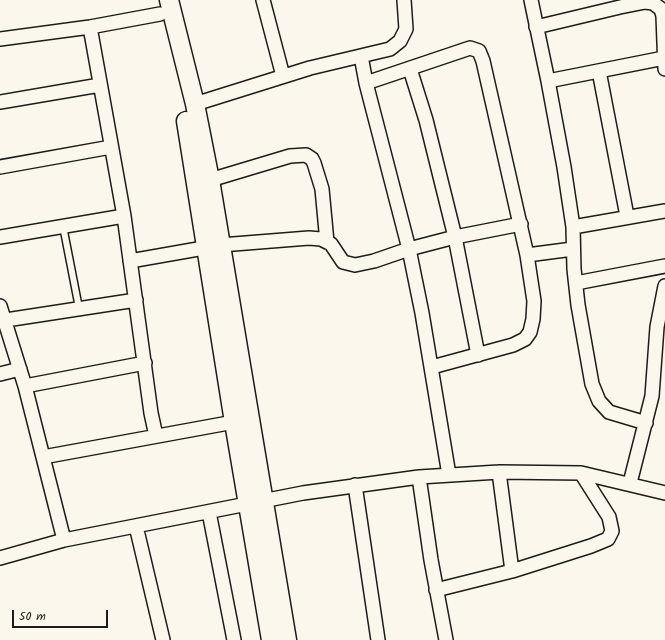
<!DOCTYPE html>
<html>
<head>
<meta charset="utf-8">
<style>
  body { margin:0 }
  #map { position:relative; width:665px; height:640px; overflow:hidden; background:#fbf7ec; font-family:Kalam,sans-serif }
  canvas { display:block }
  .scale { position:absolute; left:12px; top:610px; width:96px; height:18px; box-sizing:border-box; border:2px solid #1c1c1c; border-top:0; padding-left:5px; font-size:12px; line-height:14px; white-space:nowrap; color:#1c1c1c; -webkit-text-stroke:3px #fbf7ec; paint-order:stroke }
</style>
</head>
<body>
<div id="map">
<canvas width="665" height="640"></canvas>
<div class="scale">50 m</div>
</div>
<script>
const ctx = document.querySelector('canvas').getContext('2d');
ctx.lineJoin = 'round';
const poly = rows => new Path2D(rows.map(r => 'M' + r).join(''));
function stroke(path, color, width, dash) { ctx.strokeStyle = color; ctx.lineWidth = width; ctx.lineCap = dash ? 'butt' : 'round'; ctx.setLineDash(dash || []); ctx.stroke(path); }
const service = poly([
  [63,226,79,308]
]);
const minor = poly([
  [263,0,283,76],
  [531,0,548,81,564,167,573,227,574,269,578,305,592,384,599,401,609,412,646,423],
  [90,27,124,216,151,413,156,436],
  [536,27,620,7,645,2,653,3,661,9,663,16,665,69],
  [0,39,90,27,160,14],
  [361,56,366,83,409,249,422,313,449,475],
  [410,69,426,120,455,237,478,355],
  [599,71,627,216],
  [548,81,664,58],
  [366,83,470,48,479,51,483,61,527,255,534,301,533,319,530,332,525,339,513,345,432,367],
  [0,102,100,85],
  [195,104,310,68,390,49,400,41,406,29,404,0],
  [0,167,111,147],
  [210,180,290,156,306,155,312,159,314,163,322,189,327,242],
  [573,227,665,211],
  [0,237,124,216],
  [527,255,573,249],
  [130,261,221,245,309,238,321,239,331,244,343,262,355,265,374,261,409,249,455,237,521,224],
  [576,283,665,266],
  [0,306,25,386,64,540],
  [6,320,136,300],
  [0,374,20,369],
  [25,386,145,363],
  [43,457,234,422],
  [499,472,512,571],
  [419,477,431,560,446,640],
  [630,483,652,396,657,327,665,286],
  [355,485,378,640],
  [209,512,234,640],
  [136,526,163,640],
  [0,558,64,540,303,493,419,477,499,472,581,473,665,493],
  [436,590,512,571,591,546,608,539,612,531,609,517,581,473]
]);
const secondary = poly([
  [169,0,195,104,210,180,287,640],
  [186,121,234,422,271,640]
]);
stroke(service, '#1c1c1c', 9);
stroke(minor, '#1c1c1c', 16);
stroke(secondary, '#1c1c1c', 21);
stroke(service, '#fbf7ec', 6);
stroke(minor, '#fbf7ec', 13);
stroke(secondary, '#fbf7ec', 18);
</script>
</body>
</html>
